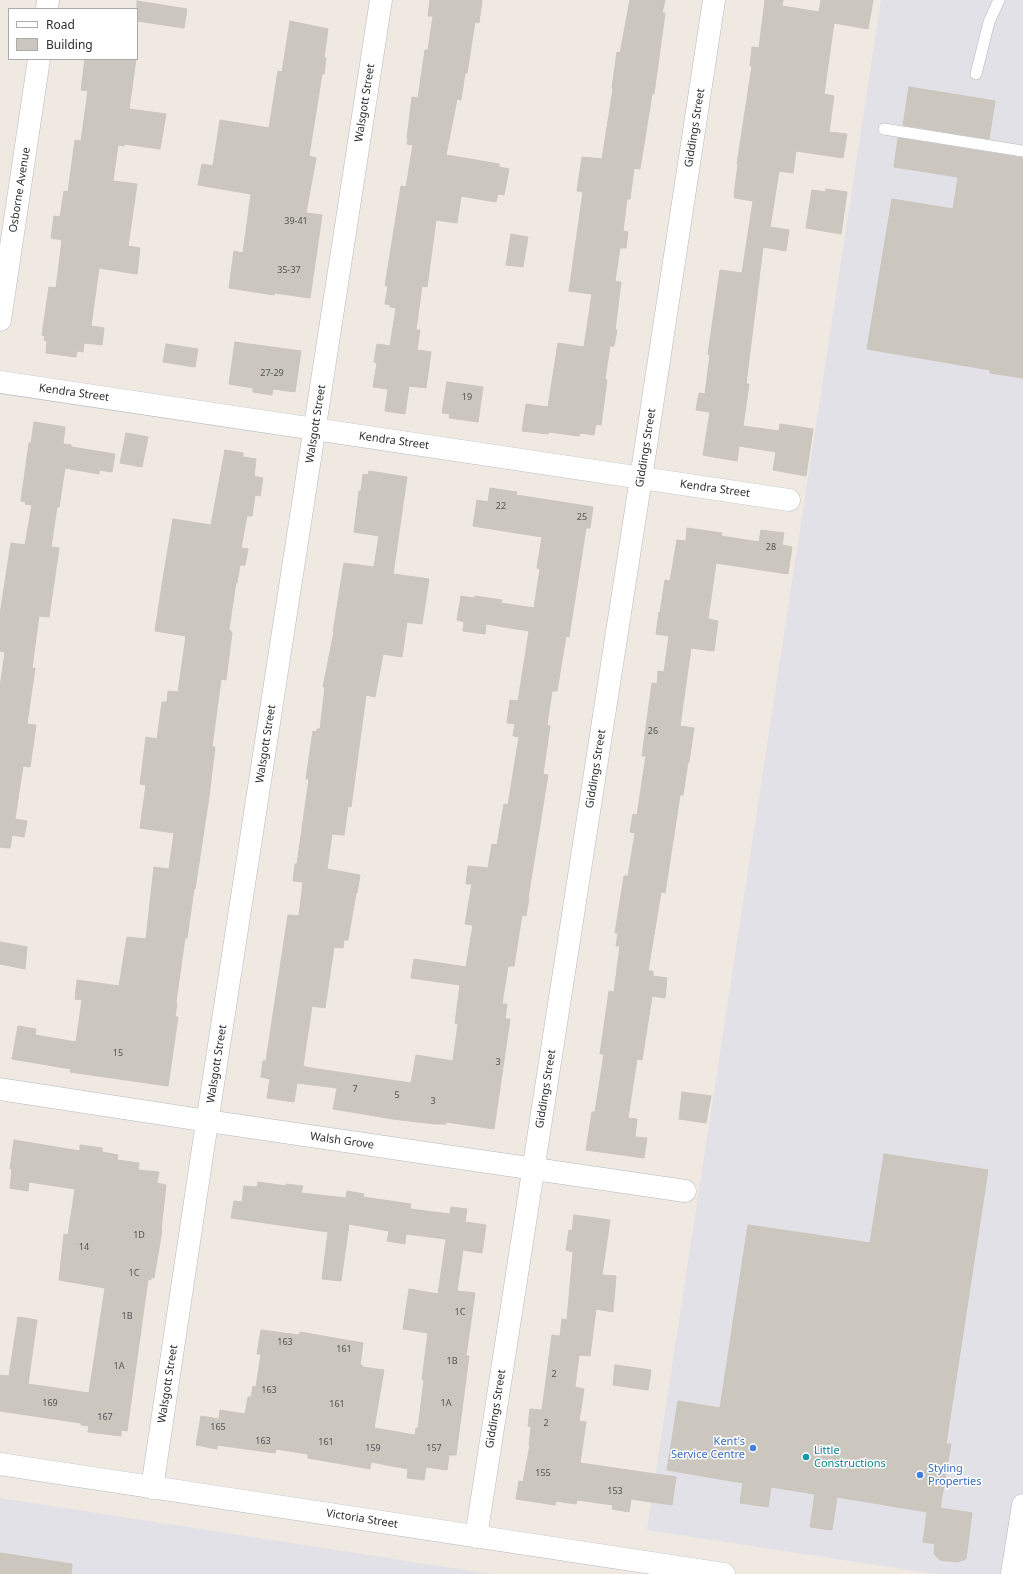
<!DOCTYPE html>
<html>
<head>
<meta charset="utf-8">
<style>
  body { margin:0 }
  #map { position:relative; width:1023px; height:1574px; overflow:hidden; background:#efe9e1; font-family:"Noto Sans",sans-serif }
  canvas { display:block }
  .legend { position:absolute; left:8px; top:8px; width:130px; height:52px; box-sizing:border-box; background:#fff; border:1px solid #ababab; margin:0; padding:5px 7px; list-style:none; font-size:12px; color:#2e2e2e }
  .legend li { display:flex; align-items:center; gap:8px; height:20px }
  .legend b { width:20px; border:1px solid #ababab }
</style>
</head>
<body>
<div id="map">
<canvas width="1023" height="1574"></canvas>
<ul class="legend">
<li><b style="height:5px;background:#fff"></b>Road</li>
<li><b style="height:11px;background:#cbc7bf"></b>Building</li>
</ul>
</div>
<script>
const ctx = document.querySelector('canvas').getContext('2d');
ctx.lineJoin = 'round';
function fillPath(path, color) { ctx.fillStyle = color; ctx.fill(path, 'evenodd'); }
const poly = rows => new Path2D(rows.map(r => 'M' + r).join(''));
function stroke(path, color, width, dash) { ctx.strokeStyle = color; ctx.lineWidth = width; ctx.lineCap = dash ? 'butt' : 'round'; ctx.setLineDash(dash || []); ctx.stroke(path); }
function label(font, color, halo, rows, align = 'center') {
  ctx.font = font + ' "Noto Sans",sans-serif'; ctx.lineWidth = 3; ctx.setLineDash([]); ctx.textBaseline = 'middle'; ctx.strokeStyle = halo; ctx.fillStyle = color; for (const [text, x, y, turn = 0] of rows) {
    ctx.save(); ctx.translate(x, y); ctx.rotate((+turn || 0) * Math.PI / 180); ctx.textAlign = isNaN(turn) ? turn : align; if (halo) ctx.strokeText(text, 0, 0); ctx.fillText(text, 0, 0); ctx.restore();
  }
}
fillPath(poly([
  [881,0,1023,0,1023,1574,935,1574,647,1530],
  [0,1498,491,1574,0,1574]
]), '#e3e1e8');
const building = poly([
  [430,0,482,0,479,23,475,22,467,73,465,73,461,100,457,99,446,155,499,164,499,167,509,169,504,195,498,194,496,202,461,196,457,223,436,220,427,287,422,286,416,330,420,330,417,350,431,352,426,388,409,386,405,414,385,411,388,389,373,387,377,363,374,362,377,344,390,346,396,308,390,307,390,305,385,304,388,286,385,286,401,186,406,187,413,145,407,144,408,138,407,138,412,97,418,98,425,50,428,50,433,16,428,16,430,0],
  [630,0,665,0,662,13,665,13,654,94,652,94,640,169,634,168,630,199,627,199,623,231,628,232,626,248,620,248,615,281,621,282,615,330,617,330,614,346,610,346,605,379,607,380,601,425,596,424,594,435,580,433,579,436,549,432,548,434,522,431,526,404,548,407,558,343,584,347,592,294,569,291,583,192,577,191,582,157,602,159,613,89,612,88,617,52,620,53,630,0],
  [765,0,783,0,782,6,819,12,821,0,873,0,868,29,834,23,824,94,834,96,829,132,847,134,843,158,796,151,793,173,779,171,770,227,789,230,786,251,763,247,746,384,749,384,743,426,779,431,780,424,813,429,806,476,773,470,776,452,739,446,737,461,703,455,710,412,696,410,699,393,705,394,710,355,708,354,720,270,742,273,753,201,735,198,734,195,738,164,737,164,752,66,750,66,752,47,759,48,765,0],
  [137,1,187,9,184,28,137,21,137,1],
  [290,21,328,29,324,57,326,58,324,74,322,74,309,156,316,158,306,213,322,215,310,298,275,293,274,295,229,288,234,251,243,253,251,194,198,185,202,164,213,166,220,120,269,128,278,71,282,72,290,21],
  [85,59,136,59,129,109,166,114,160,149,124,144,124,146,118,145,113,181,137,184,128,246,140,248,137,274,99,268,91,326,104,328,102,345,84,343,83,352,77,351,76,357,46,353,47,341,44,340,45,336,42,335,49,287,56,288,62,240,51,238,54,216,60,217,64,191,68,192,75,140,81,141,88,91,81,90,85,59],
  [909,87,995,101,989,139,903,125,909,87],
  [898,138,1023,158,1023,378,990,373,990,370,867,349,892,199,953,209,958,177,894,167,898,138],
  [826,189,847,192,841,234,806,228,812,190,826,192,826,189],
  [511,234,528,237,523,267,506,265,511,234],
  [235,342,301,351,295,392,273,389,272,395,253,392,253,388,229,384,235,342],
  [166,344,198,349,195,367,163,362,166,344],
  [447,382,483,387,478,422,449,418,450,414,442,413,447,382],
  [34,422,65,427,63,444,71,445,71,447,115,454,112,472,99,470,99,474,65,468,59,507,57,507,51,547,59,548,49,617,39,616,32,668,35,668,27,724,36,725,30,767,23,766,15,819,27,821,24,837,12,835,10,848,0,847,0,687,5,652,0,651,0,615,11,543,25,545,32,505,25,504,26,502,21,501,29,443,31,443,34,422],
  [126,433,148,437,142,467,120,463,126,433],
  [225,450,243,453,243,457,256,459,254,476,263,478,260,496,255,495,252,516,247,516,241,548,248,549,245,565,240,565,237,583,236,582,229,629,232,633,226,680,221,679,212,747,215,747,209,797,195,889,194,889,187,938,185,938,176,1002,177,1003,175,1017,178,1017,168,1086,70,1072,71,1069,12,1059,18,1026,36,1029,35,1035,76,1042,82,1000,75,999,77,980,119,986,127,937,146,939,154,867,169,869,174,833,140,828,146,785,140,784,146,737,157,739,162,702,167,702,168,691,178,692,186,636,155,631,162,585,173,519,211,525,225,450],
  [369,471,407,477,393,574,429,579,422,624,407,622,402,657,383,654,375,697,366,695,351,807,348,806,344,835,332,834,327,869,360,875,357,893,356,893,348,940,344,940,343,948,334,947,325,1008,312,1006,303,1066,311,1068,411,1083,416,1055,453,1061,458,1024,455,1023,460,985,411,978,414,959,466,967,473,925,465,924,472,884,466,884,468,866,488,868,492,844,497,845,504,804,508,805,519,737,513,736,515,724,507,723,510,700,518,701,529,631,486,624,485,634,463,631,464,622,457,620,461,596,474,598,475,596,502,600,501,603,534,608,540,569,537,568,542,537,473,526,477,500,488,502,490,488,517,492,516,495,593,507,590,528,586,528,569,637,566,636,557,691,552,691,547,725,550,726,543,774,548,775,528,898,529,898,526,916,522,915,514,966,508,966,502,1004,507,1004,505,1019,510,1019,494,1129,446,1122,446,1124,435,1124,393,1119,333,1109,337,1088,297,1083,294,1102,267,1098,270,1079,261,1077,263,1061,266,1061,288,915,299,916,303,882,293,881,295,864,297,864,309,779,306,779,313,731,316,732,317,729,320,729,325,687,323,687,334,632,333,632,344,563,374,567,379,536,354,532,359,491,361,491,363,474,368,475,369,471],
  [687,528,722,533,721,536,759,542,761,530,784,533,782,545,792,547,788,574,716,563,708,619,718,621,714,651,691,648,680,726,694,728,689,762,688,762,683,795,680,795,673,841,665,893,661,892,648,971,653,971,653,976,667,978,665,998,652,996,642,1060,637,1059,628,1118,637,1119,635,1137,647,1138,644,1158,586,1150,592,1112,595,1112,604,1054,600,1054,609,991,614,992,620,946,616,946,618,933,615,933,624,876,628,876,635,833,630,832,633,814,637,815,646,756,642,756,652,683,657,684,658,671,664,672,669,636,656,634,659,612,660,613,665,580,670,581,677,540,686,541,687,528],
  [0,942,27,947,25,969,0,964,0,942],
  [682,1092,711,1096,706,1123,679,1119,682,1092],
  [14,1140,80,1151,80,1145,102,1148,102,1152,118,1155,117,1160,139,1163,138,1170,159,1172,157,1183,166,1185,161,1230,162,1230,154,1278,151,1277,151,1280,148,1279,127,1431,121,1430,121,1436,88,1432,89,1426,81,1425,81,1423,0,1411,0,1375,9,1376,18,1317,37,1320,28,1384,89,1393,105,1288,59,1280,64,1234,68,1235,75,1189,29,1182,28,1191,10,1188,12,1169,10,1169,14,1140],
  [884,1154,988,1170,946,1444,951,1444,940,1508,972,1513,966,1559,957,1562,940,1560,934,1554,935,1544,923,1542,927,1512,837,1497,832,1530,810,1527,815,1494,771,1487,768,1507,740,1503,743,1483,667,1470,678,1401,720,1408,748,1225,870,1243,884,1154],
  [258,1182,286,1186,286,1184,303,1186,301,1193,346,1198,347,1191,364,1194,363,1197,411,1204,410,1209,450,1214,451,1207,467,1209,465,1222,486,1225,482,1253,463,1250,457,1291,475,1293,466,1356,469,1356,456,1455,449,1455,447,1470,426,1467,424,1480,407,1478,408,1469,371,1462,370,1469,308,1458,308,1454,276,1449,275,1453,217,1445,217,1449,196,1445,201,1416,219,1419,220,1410,245,1414,248,1397,251,1397,253,1386,256,1387,261,1354,257,1354,261,1330,299,1335,300,1332,363,1343,360,1365,362,1365,362,1367,384,1370,374,1428,415,1435,416,1428,418,1428,424,1380,422,1380,428,1333,403,1329,409,1289,438,1294,446,1239,406,1234,405,1244,387,1241,389,1231,349,1224,341,1281,322,1279,328,1232,231,1218,234,1201,242,1202,244,1186,257,1187,258,1182],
  [574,1215,610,1220,602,1275,616,1276,613,1312,596,1309,590,1356,579,1355,575,1387,584,1389,579,1421,586,1422,580,1463,676,1477,672,1505,631,1499,629,1512,612,1509,613,1505,577,1500,576,1504,556,1501,555,1505,516,1499,519,1481,523,1482,530,1445,529,1445,531,1427,528,1426,530,1409,542,1410,552,1335,560,1336,562,1319,567,1320,573,1252,566,1250,569,1230,572,1231,574,1215],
  [615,1365,651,1370,648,1390,613,1385,615,1365],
  [0,1553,72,1564,71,1574,0,1574,0,1553]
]);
fillPath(building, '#cbc7bf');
stroke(building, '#cbc5ba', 1);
const service = poly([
  [976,74,989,22,999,0],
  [884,129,1023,151]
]);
const minor = poly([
  [47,9,48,0],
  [0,320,39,59],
  [0,382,789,500],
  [0,1089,208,1121,685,1191],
  [152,1488,204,1142,381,0],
  [476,1537,641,478,714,0],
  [1012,1574,1023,1505]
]);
const tertiary = poly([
  [0,1464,724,1574]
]);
stroke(service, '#b4b7c1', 12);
stroke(minor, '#b4b7c1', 23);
stroke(tertiary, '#b4b7c1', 23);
stroke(service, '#fff', 11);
stroke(minor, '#fff', 22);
stroke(tertiary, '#fff', 22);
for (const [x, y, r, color] of [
  [753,1448,4,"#3f7fe0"],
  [806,1457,4,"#0f9aa8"],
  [920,1475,4,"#3f7fe0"]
]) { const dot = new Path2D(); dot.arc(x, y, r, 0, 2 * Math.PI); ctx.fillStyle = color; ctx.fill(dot); stroke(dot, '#fff', 1.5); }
label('9px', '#555452', null, [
  ["39-41",296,221],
  ["35-37",289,270],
  ["27-29",272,373],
  ["19",467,397],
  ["22",501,506],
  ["25",582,517],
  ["28",771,547],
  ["26",653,731],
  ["15",118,1053],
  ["3",498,1062],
  ["7",355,1089],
  ["5",397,1095],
  ["3",433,1101],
  ["1D",139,1235],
  ["14",84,1247],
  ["1C",134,1273],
  ["1C",460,1312],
  ["1B",127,1316],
  ["163",285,1342],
  ["161",344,1349],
  ["1B",452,1361],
  ["1A",119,1366],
  ["2",554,1374],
  ["163",269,1390],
  ["169",50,1403],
  ["1A",446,1403],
  ["161",337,1404],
  ["167",105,1417],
  ["2",546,1423],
  ["165",218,1427],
  ["163",263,1441],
  ["161",326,1442],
  ["159",373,1448],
  ["157",434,1448],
  ["155",543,1473],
  ["153",615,1491]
]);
label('11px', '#2e2e2e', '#fff', [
  ["Walsgott Street",365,103,-81],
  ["Giddings Street",695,128,-81],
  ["Osborne Avenue",20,190,-81],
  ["Kendra Street",74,393,8],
  ["Walsgott Street",316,424,-81],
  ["Kendra Street",394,441,8],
  ["Giddings Street",646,448,-81],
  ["Kendra Street",715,489,8],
  ["Walsgott Street",266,744,-81],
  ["Giddings Street",596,769,-81],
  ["Walsgott Street",217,1064,-81],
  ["Giddings Street",546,1089,-81],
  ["Walsh Grove",342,1141,8],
  ["Walsgott Street",168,1384,-81],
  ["Giddings Street",496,1409,-81],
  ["Victoria Street",362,1519,9]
]);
label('11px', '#366cbe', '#fff', [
  ["Kent's",745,1442],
  ["Service Centre",745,1455],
  ["Styling",928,1469,"left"],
  ["Properties",928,1482,"left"]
], 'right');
label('11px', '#0d838f', '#fff', [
  ["Little",814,1451],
  ["Constructions",814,1464]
], 'left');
</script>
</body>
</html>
